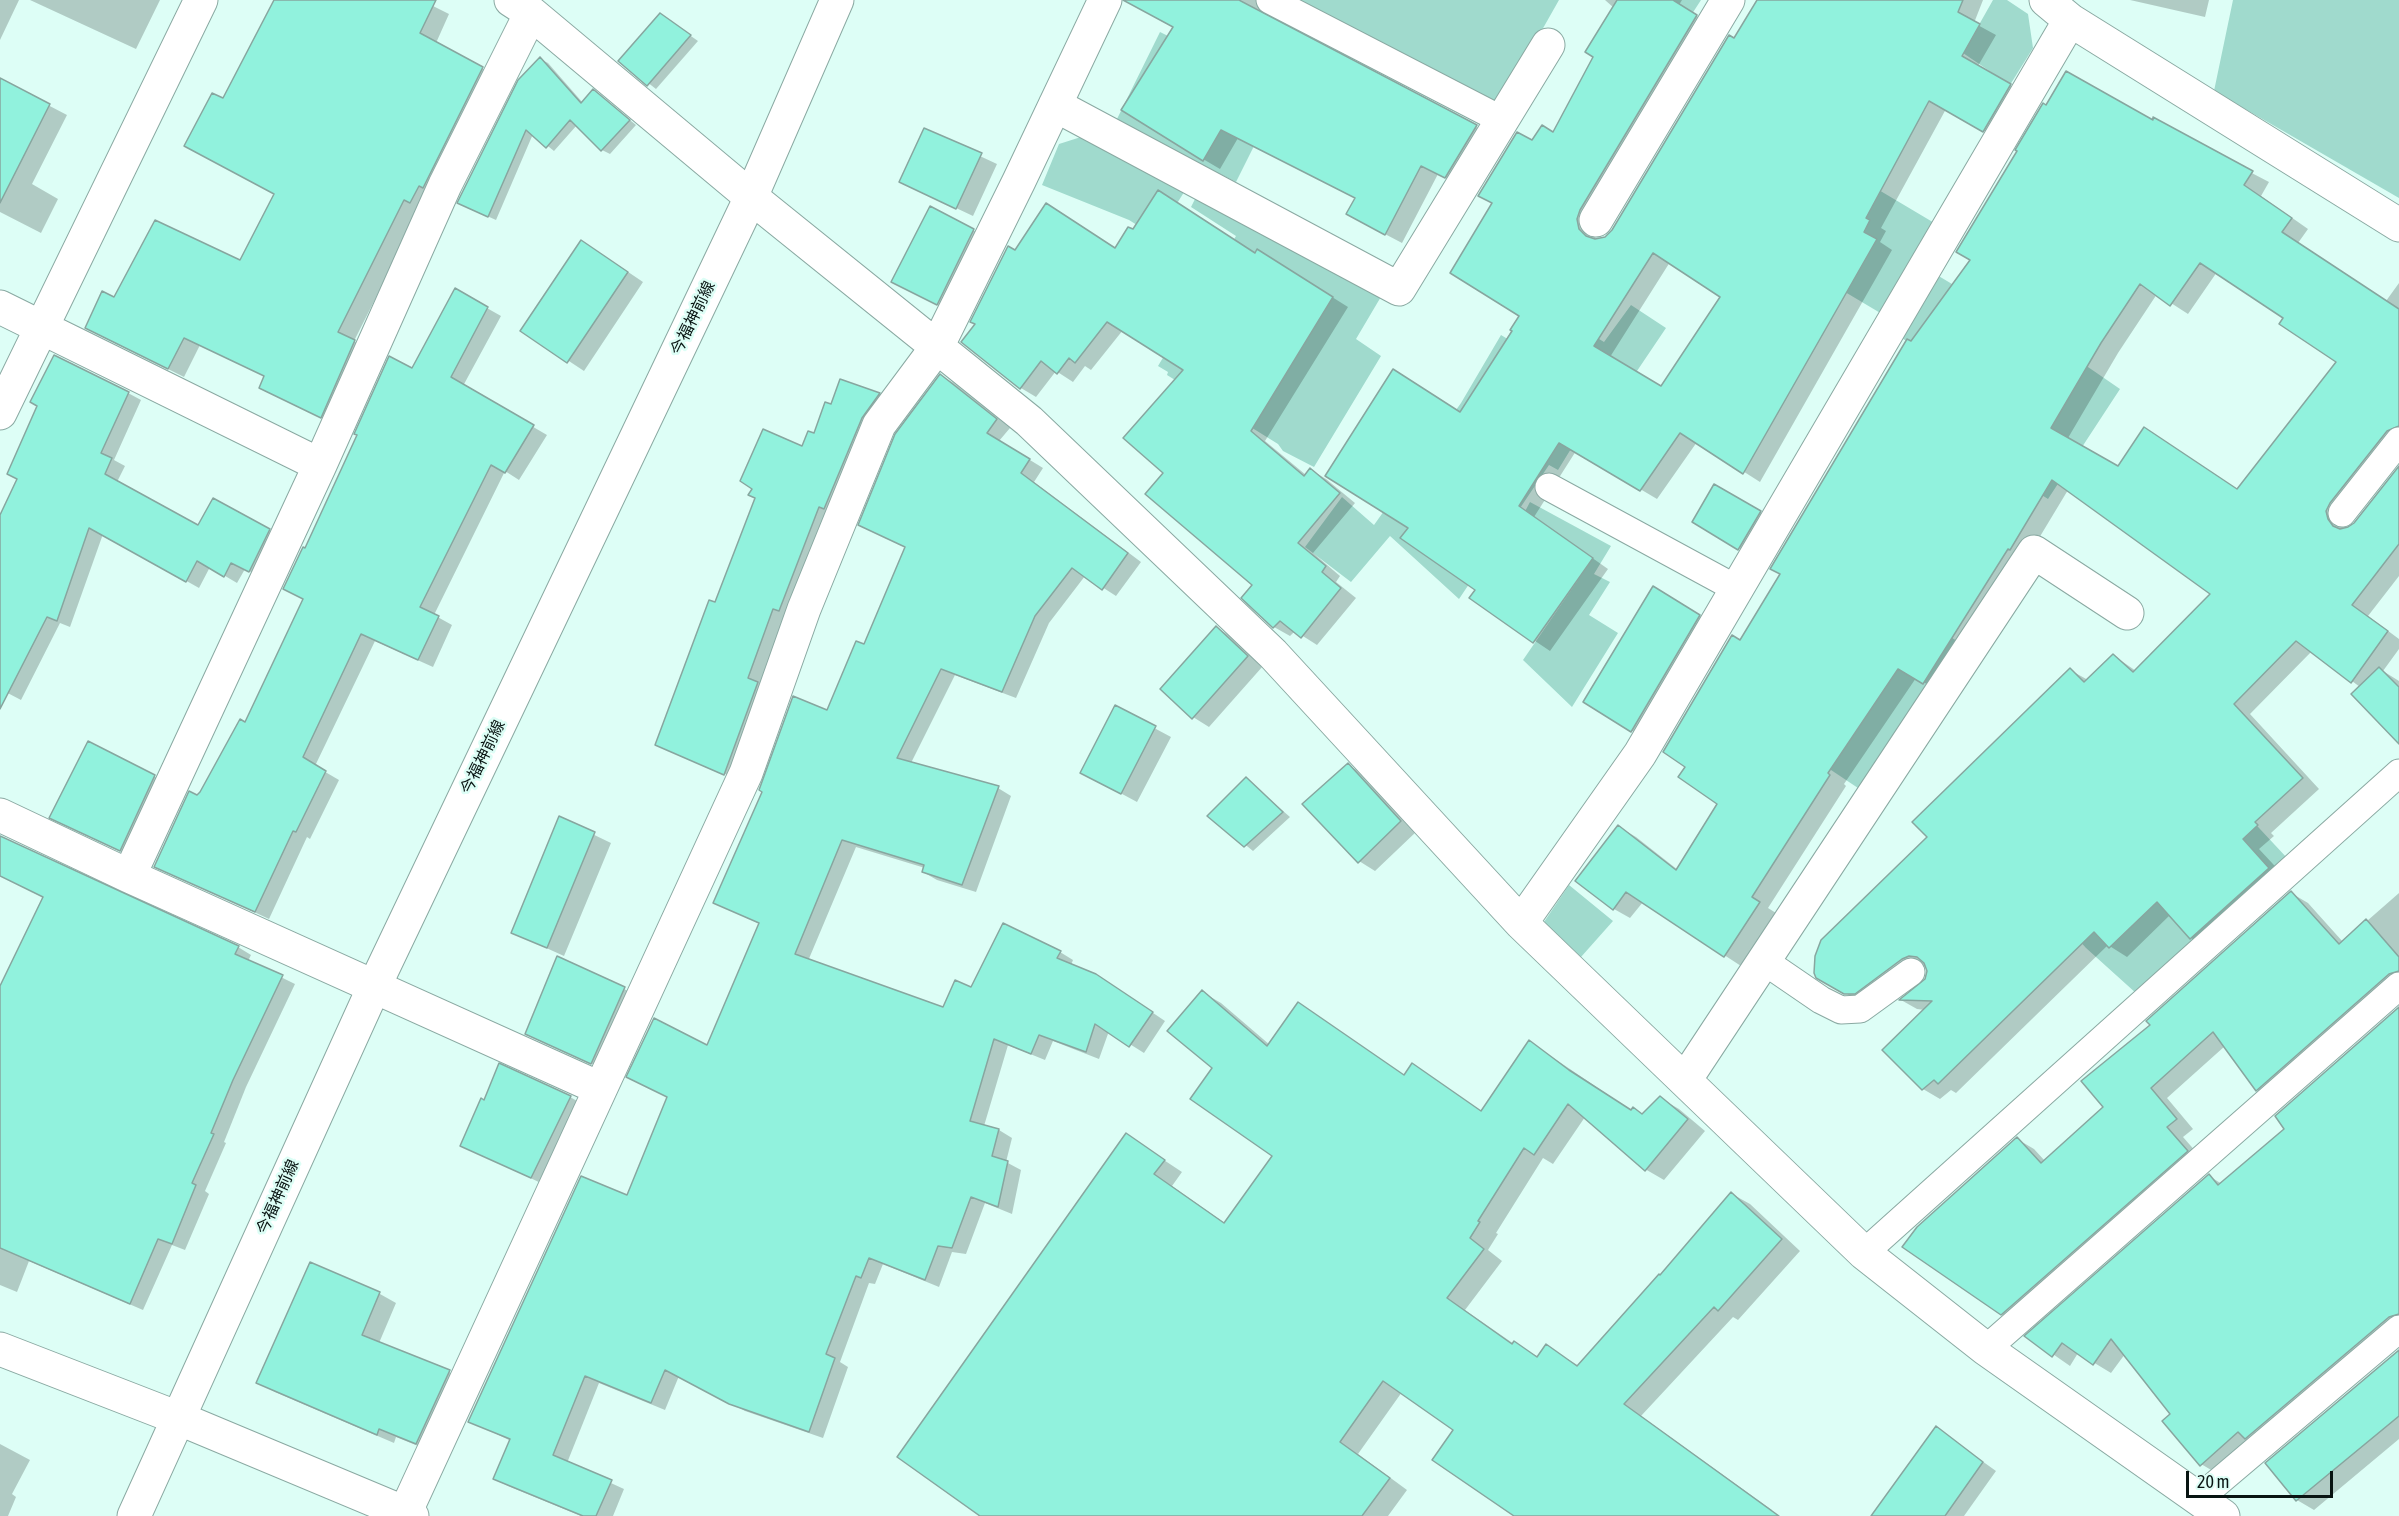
<!DOCTYPE html>
<html>
<head>
<meta charset="utf-8">
<style>
  body { margin:0 }
  #map { position:relative; width:2399px; height:1516px; overflow:hidden; background:#ddfef6; font-family:"Asap Condensed",sans-serif }
  canvas { display:block }
  .scale { position:absolute; left:2186px; top:1471px; width:147px; height:27px; box-sizing:border-box; border:3px solid #081412; border-top:0; padding-left:8px; font-size:18px; line-height:21px; white-space:nowrap; color:#081412; -webkit-text-stroke:4px #ddfef6; paint-order:stroke }
</style>
</head>
<body>
<div id="map">
<canvas width="2399" height="1516"></canvas>
<div class="scale">20 m</div>
</div>
<script>
const ctx = document.querySelector('canvas').getContext('2d');
ctx.lineJoin = 'round';
function fillPath(path, color) { ctx.fillStyle = color; ctx.fill(path, 'evenodd'); }
const poly = rows => new Path2D(rows.map(r => 'M' + r).join(''));
function stroke(path, color, width, dash) { ctx.strokeStyle = color; ctx.lineWidth = width; ctx.lineCap = dash ? 'butt' : 'round'; ctx.setLineDash(dash || []); ctx.stroke(path); }
function label(font, color, halo, rows, align = 'center') {
  ctx.font = font + ' "Asap Condensed","Noto Sans JP",sans-serif'; ctx.lineWidth = 5; ctx.setLineDash([]); ctx.textBaseline = 'middle'; ctx.strokeStyle = halo; ctx.fillStyle = color; for (const [text, x, y, turn = 0] of rows) {
    ctx.save(); ctx.translate(x, y); ctx.rotate((+turn || 0) * Math.PI / 180); ctx.textAlign = isNaN(turn) ? turn : align; if (halo) ctx.strokeText(text, 0, 0); ctx.fillText(text, 0, 0); ctx.restore();
  }
}
fillPath(poly([
  [1299,0,1559,0,1499,106],
  [1661,0,1701,0,1688,20],
  [1993,0,2007,0,2028,14,2033,48,2010,85,1963,53],
  [2233,0,2399,0,2399,198,2214,91],
  [1160,32,1281,92,1236,182,1116,121],
  [1081,137,1186,189,1156,237,1129,220,1042,185,1059,144],
  [1815,152,1936,224,1882,314,1761,242],
  [1197,195,1382,295,1356,339,1381,356,1314,467,1283,451,1278,444,1167,375,1168,372,1158,366,1236,236,1191,207],
  [1937,275,2072,356,2120,389,2048,499,1956,441,1984,389,1900,337],
  [1631,305,1666,328,1612,408,1601,400,1558,470,1549,465,1459,599,1390,536,1351,582,1305,547,1342,497,1374,525,1461,403,1501,335,1556,368,1581,328,1604,342],
  [1530,502,1611,546,1594,574,1610,582,1589,615,1618,633,1572,707,1523,660,1589,564,1522,517],
  [1889,598,1957,641,1861,790,1822,764],
  [2204,769,2288,859,2137,994,2086,948,2029,885],
  [1569,885,1613,921,1581,957,1544,922]
]), '#a0dacd');
fillPath(poly([
  [0,0,19,0,0,40],
  [30,0,160,0,136,49],
  [276,0,421,0,449,14,436,43,498,77,421,208,354,341,370,350,337,425,277,396,266,377,200,345,184,377,102,336,115,299,241,262,276,194,224,100],
  [1130,0,1274,0,1270,10,1277,23,1493,136,1462,186,1438,174,1402,243,1364,223,1356,198,1238,138,1220,169,1203,159,1174,28,1129,3],
  [1605,0,1682,0,1679,5,1713,26,1593,229,1596,240,1605,238,1613,231,1759,0,1983,0,1974,23,1996,35,1978,66,2026,95,2000,140,1946,109,1881,228,1886,231,1880,242,1892,250,1760,482,1697,442,1657,499,1576,451,1534,517,1608,569,1550,651,1471,598,1477,590,1410,527,1461,413,1521,315,1533,142,1553,133,1595,56,1614,8],
  [1670,262,1722,297,1662,388,1610,357],
  [2130,0,2209,0,2205,17],
  [668,20,698,41,656,89,620,61],
  [540,59,548,63,583,103,594,91,636,125,610,154,602,150,577,125,554,151,533,134,496,220,467,207],
  [0,80,67,115,32,184,58,199,41,233,0,212],
  [2154,122,2269,182,2261,196,2308,229,2298,243,2386,301,2399,283,2399,447,2343,520,2344,530,2355,524,2399,469,2399,576,2368,616,2399,639,2399,649,2383,671,2399,681,2399,736,2360,687,2312,651,2250,714,2319,789,2271,833,2274,836,2259,849,2286,878,2208,948,2191,938,2170,915,2127,957,2108,945,1956,1093,1951,1090,1940,1099,1923,1089,1884,1050,1925,1010,1917,1009,1901,1000,1926,980,1928,971,1926,966,1863,1003,1817,977,1929,838,2070,670,2088,680,2113,655,2136,671,2213,594,2068,490,2027,558,1941,692,1916,678,1844,784,1846,786,1768,908,1776,913,1741,966,1643,902,1630,918,1614,909,1619,827,1636,837,1678,870,1719,804,1687,766,1741,642,1782,574,1912,343],
  [2217,272,2285,318,2338,361,2238,490,2118,468,2068,438,2118,353,2157,294,2188,314],
  [924,130,997,164,973,216,901,182],
  [931,208,990,239,953,313,909,291],
  [1116,249,1256,254,1273,260,1348,307,1265,441,1306,475,1311,470,1326,479,1355,503,1313,553,1340,576,1336,582,1356,598,1317,645,1295,631,1290,636,1274,627,1243,597,1254,585,1165,473,1185,370,1123,330,1091,370,1085,366,1073,382,1056,371,1036,397,1021,388,977,324,1015,252],
  [597,251,643,282,584,371,522,330],
  [455,290,501,316,463,386,547,435,519,480,505,471,434,615,452,625,433,667,375,641,315,766,339,780,310,839,307,837,269,919,156,866,197,797,246,724,304,599,306,550,412,370],
  [941,376,954,383,1010,428,999,441,1043,468,1034,482,1141,562,1116,596,1085,576,1049,623,1016,698,955,675,911,763,998,788,1011,796,976,892,937,880,923,872,925,868,856,847,808,961,943,1009,971,989,1060,952,1073,960,1071,965,1110,984,1165,1021,1144,1053,1109,1031,1099,1059,1053,1041,1045,1060,1008,1045,984,1126,999,1130,1012,1138,1006,1162,1021,1170,1012,1214,985,1203,966,1254,952,1252,939,1287,883,1264,875,1284,869,1283,840,1362,848,1367,823,1438,745,1411,679,1376,665,1410,599,1383,567,1463,624,1489,613,1516,581,1516,508,1486,495,1479,511,1441,470,1421,628,1197,708,1047,760,924,715,903,865,646,907,548],
  [128,393,141,400,114,460,125,466,117,482,199,527,269,530,282,538,263,578,245,569,237,583,210,567,199,588,103,534,70,627,60,623,21,700,0,689,0,519],
  [879,394,895,403,732,777,672,751,672,753,657,744,716,604,803,448,815,435,832,406],
  [1715,486,1790,530,1769,566,1739,548],
  [1677,601,1723,630,1655,745,1585,702],
  [1217,628,1232,637,1263,666,1209,727,1193,717],
  [1115,707,1171,737,1137,802,1098,781],
  [89,743,171,785,136,859,67,826],
  [1348,765,1364,774,1417,831,1375,871,1359,861],
  [1246,779,1290,817,1253,851,1209,815],
  [559,818,611,843,564,956,513,933],
  [0,837,238,947,251,955,248,961,295,984,246,1087,224,1142,226,1143,205,1191,209,1194,185,1250,172,1245,143,1310,29,1261,17,1292,0,1285,0,990,45,897,0,876],
  [2291,893,2308,903,2343,942,2399,893,2399,990,2274,1099,2257,1090,2225,1046,2167,1098,2193,1129,2183,1137,2204,1161,2019,1324,2001,1314,2017,1139,2034,1149,2045,1161,2105,1107,2152,1025],
  [624,989,632,993,599,1067,534,1038],
  [1202,992,1221,1003,1270,1045,1298,1004,1405,1076,1412,1065,1482,1112,1530,1042,1632,1111,1633,1109,1643,1114,1660,1098,1679,1109,1705,1131,1664,1180,1645,1169,1585,1117,1553,1164,1543,1158,1496,1233,1498,1234,1488,1250,1502,1261,1465,1310,1514,1344,1539,1357,1546,1346,1579,1366,1661,1277,1732,1194,1750,1204,1800,1251,1738,1320,1733,1317,1641,1416,1772,1510,1767,1516,1517,1516,1455,1429,1402,1392,1358,1454,1407,1490,1388,1516,978,1516,1126,1135,1182,1172,1172,1186,1226,1224,1274,1155,1214,1068],
  [2399,1009,2399,1319,2218,1474,2201,1464,2172,1414,2125,1354,2111,1373,2078,1353,2070,1366,2027,1336,2209,1176,2222,1184,2286,1129],
  [570,1097,586,1106,547,1186,462,1145,485,1102],
  [311,1264,380,1294,396,1303,379,1343,449,1372,466,1381,433,1452,396,1437,394,1443,275,1392,258,1383],
  [2399,1352,2399,1439,2314,1510,2297,1500,2267,1464],
  [1936,1428,1996,1471,1964,1516,1873,1516],
  [0,1444,30,1460,12,1494,16,1497,8,1516,0,1516]
]), '#0003');
const building = poly([
  [274,0,436,0,420,33,483,67,423,188,419,186,410,203,404,200,338,332,355,340,321,418,259,388,264,376,184,338,168,369,85,328,102,291,114,297,155,220,240,260,274,194,184,146,212,93,223,98,274,0],
  [1123,0,1239,0,1477,125,1445,178,1421,166,1385,235,1346,214,1355,198,1221,130,1203,161,1121,110,1173,27,1123,0],
  [1617,0,1673,0,1697,15,1580,210,1577,219,1579,229,1586,236,1595,239,1605,237,1612,230,1729,35,1734,38,1757,0,1963,0,1958,12,1980,24,1962,56,2011,84,1983,132,1929,101,1866,218,1870,220,1864,232,1877,239,1743,474,1680,433,1640,491,1559,443,1519,506,1593,558,1533,643,1469,598,1475,590,1400,538,1408,528,1325,476,1393,369,1460,412,1512,331,1510,330,1519,316,1450,273,1492,203,1478,196,1517,132,1532,140,1542,125,1553,132,1593,57,1585,52,1617,0],
  [1653,253,1720,297,1661,386,1594,346,1653,253],
  [660,13,691,35,647,86,618,61,660,13],
  [540,57,581,103,593,89,630,120,601,151,570,120,546,148,526,130,488,217,457,203,518,80,540,57],
  [2066,71,2153,120,2153,117,2253,171,2244,185,2292,218,2282,232,2399,309,2399,426,2387,431,2330,503,2326,511,2328,519,2333,526,2340,529,2348,527,2354,523,2399,466,2399,544,2352,605,2388,631,2351,683,2296,641,2234,704,2303,778,2255,822,2258,825,2243,839,2269,868,2190,939,2157,902,2109,948,2094,932,1938,1084,1934,1080,1922,1090,1882,1050,1932,1001,1899,1000,1925,979,1927,971,1924,963,1917,957,1909,956,1902,959,1855,994,1844,994,1816,978,1814,973,1815,956,1821,940,1927,837,1912,822,2070,668,2084,682,2113,654,2133,672,2210,594,2052,480,2010,550,2008,549,1923,684,1898,669,1828,773,1830,775,1752,897,1760,902,1724,957,1626,892,1613,910,1575,881,1618,825,1676,870,1717,804,1678,777,1685,767,1663,752,1732,635,1740,640,1780,574,1770,569,1907,339,1911,341,1970,260,1956,252,2017,151,2015,150,2043,103,2046,105,2066,71],
  [2200,263,2283,318,2279,324,2336,362,2237,489,2144,427,2118,466,2051,428,2101,343,2140,284,2170,306,2200,263],
  [0,78,50,104,0,203,0,78],
  [924,128,982,153,956,209,899,182,924,128],
  [1158,190,1255,253,1257,249,1333,297,1251,431,1304,476,1310,468,1340,493,1298,543,1326,566,1322,572,1341,588,1301,638,1280,621,1273,628,1241,598,1252,585,1145,494,1163,473,1123,438,1183,370,1107,322,1075,363,1069,358,1057,374,1041,361,1020,389,961,342,975,324,970,322,1008,246,1015,250,1046,203,1115,248,1128,227,1133,229,1158,190],
  [930,206,974,229,937,305,891,282,930,206],
  [581,240,628,272,567,363,520,331,581,240],
  [455,288,488,307,451,377,534,425,505,473,491,465,420,607,439,616,418,660,361,634,303,757,326,771,296,832,293,831,255,912,154,867,189,791,197,795,200,792,240,719,245,722,303,599,283,589,303,547,305,548,357,435,354,434,389,356,412,368,455,288],
  [54,355,129,392,101,453,112,458,105,474,198,525,213,498,270,529,249,572,231,563,224,577,197,561,186,582,89,528,57,621,47,617,0,709,0,515,17,479,7,474,37,406,30,402,54,355],
  [940,374,997,419,987,433,1030,459,1021,473,1128,553,1102,590,1072,568,1035,616,1002,692,941,669,897,758,999,786,962,885,922,872,924,865,842,840,795,954,943,1007,955,980,971,987,1003,923,1061,951,1057,958,1096,974,1153,1012,1129,1047,1095,1024,1086,1052,1039,1035,1031,1054,994,1039,970,1121,999,1129,992,1156,1008,1161,998,1207,971,1197,952,1248,938,1246,925,1280,869,1258,861,1278,856,1276,826,1354,835,1358,809,1432,729,1404,665,1370,651,1403,585,1376,553,1455,612,1480,596,1516,583,1516,493,1479,510,1439,468,1422,581,1176,627,1195,667,1097,626,1077,654,1018,707,1045,759,923,713,903,762,792,759,790,793,696,827,710,856,641,864,644,905,547,858,525,895,434,940,374],
  [840,379,880,393,862,418,824,509,819,507,779,611,773,609,748,678,758,682,724,775,655,745,709,600,715,602,755,498,748,495,752,489,740,481,763,429,802,446,808,431,814,433,825,402,831,404,840,379],
  [1714,484,1761,511,1738,550,1692,522,1714,484],
  [1653,586,1700,615,1631,732,1583,702,1653,586],
  [1216,626,1248,656,1192,719,1160,689,1216,626],
  [2379,667,2399,687,2399,744,2351,694,2379,667],
  [1115,705,1156,726,1121,794,1080,773,1115,705],
  [88,741,155,775,120,851,49,818,88,741],
  [1348,763,1401,821,1358,863,1302,804,1348,763],
  [1246,777,1283,812,1244,847,1207,816,1246,777],
  [559,816,595,832,547,948,511,933,559,816],
  [0,836,239,946,235,954,283,975,233,1080,211,1133,214,1134,192,1183,196,1185,172,1244,158,1239,130,1304,0,1248,0,986,43,897,0,876,0,836],
  [2291,891,2339,944,2366,919,2399,957,2399,971,2389,974,2256,1091,2213,1032,2151,1088,2177,1119,2167,1127,2188,1151,2001,1315,1902,1247,1917,1227,2017,1137,2041,1163,2103,1107,2081,1081,2150,1025,2146,1021,2291,891],
  [557,956,625,987,591,1064,525,1034,557,956],
  [1202,990,1267,1046,1298,1002,1404,1075,1412,1063,1481,1111,1529,1040,1569,1070,1631,1110,1633,1107,1642,1114,1660,1096,1688,1119,1645,1171,1568,1104,1534,1155,1524,1148,1478,1221,1480,1222,1470,1238,1484,1249,1447,1298,1512,1344,1514,1341,1537,1357,1546,1344,1577,1366,1659,1274,1660,1275,1731,1192,1782,1239,1718,1311,1714,1307,1624,1404,1779,1516,1514,1516,1432,1460,1453,1430,1383,1381,1340,1442,1390,1478,1362,1516,980,1516,897,1457,1126,1133,1165,1160,1154,1174,1224,1223,1272,1156,1190,1099,1212,1068,1167,1031,1202,990],
  [2399,1007,2399,1314,2389,1317,2245,1439,2238,1432,2200,1466,2162,1421,2170,1414,2111,1339,2093,1365,2062,1343,2052,1357,2024,1336,2209,1174,2218,1185,2284,1129,2275,1116,2399,1007],
  [499,1063,571,1096,531,1178,460,1146,481,1098,484,1100,499,1063],
  [310,1262,380,1292,362,1335,450,1370,416,1444,379,1429,377,1435,256,1383,310,1262],
  [2399,1350,2399,1416,2296,1501,2265,1463,2399,1350],
  [1936,1426,1983,1462,1945,1516,1871,1516,1936,1426]
]);
fillPath(building, '#91f2dd');
stroke(building, '#87a69f', 1.5);
const lane = poly([
  [1270,0,1502,120],
  [1549,487,1737,589],
  [2342,513,2399,441],
  [1764,961,1821,1000,1841,1010,1860,1009,1911,972],
  [1864,1253,2399,773],
  [1986,1349,2399,986],
  [2197,1500,2399,1329]
]);
const street = poly([
  [511,0,531,13,751,197,1029,421,1273,654,1521,923,1864,1253,1986,1349,2223,1516],
  [2046,0,2070,20,2399,225],
  [1055,105,1399,289,1548,45],
  [1596,220,1728,0],
  [0,307,320,465],
  [0,413,201,0],
  [0,815,129,876,599,1088],
  [129,876,320,465,445,185,531,13],
  [1521,923,1640,754,2070,20],
  [1685,1080,2034,552,2127,613],
  [412,1516,405,1513,746,773,804,609,879,425,937,347,1019,181,1105,0]
]);
const secondary = poly([
  [0,1349,178,1418,405,1513],
  [134,1516,374,987,751,197,837,0]
]);
stroke(lane, '#8aa9a2', 29);
stroke(street, '#8aa9a2', 35);
stroke(secondary, '#8aa9a2', 35);
stroke(lane, '#fff', 27);
stroke(street, '#fff', 33);
stroke(secondary, '#fff', 33);
label('16px', '#081412', '#ddfef6', [
  ["今福神前線",693,318,-64],
  ["今福神前線",483,757,-64],
  ["今福神前線",278,1197,-66]
]);
</script>
</body>
</html>
